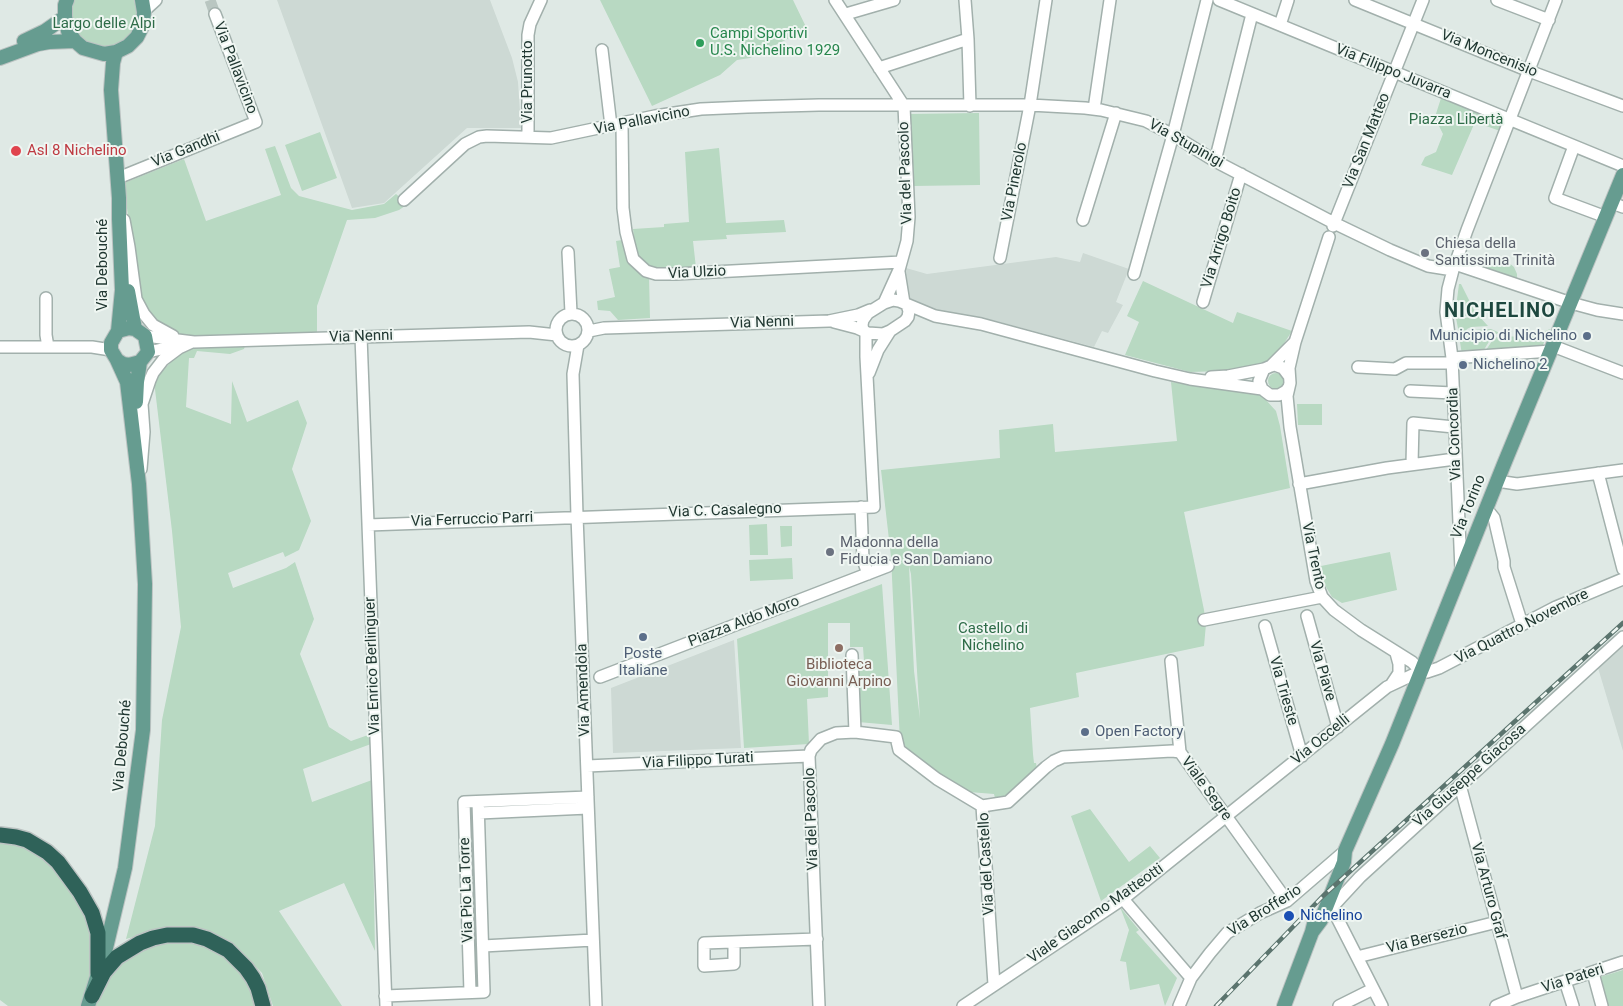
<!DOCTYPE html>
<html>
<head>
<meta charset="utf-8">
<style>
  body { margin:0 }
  canvas { display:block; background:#dfe9e5 }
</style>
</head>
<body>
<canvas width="1623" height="1006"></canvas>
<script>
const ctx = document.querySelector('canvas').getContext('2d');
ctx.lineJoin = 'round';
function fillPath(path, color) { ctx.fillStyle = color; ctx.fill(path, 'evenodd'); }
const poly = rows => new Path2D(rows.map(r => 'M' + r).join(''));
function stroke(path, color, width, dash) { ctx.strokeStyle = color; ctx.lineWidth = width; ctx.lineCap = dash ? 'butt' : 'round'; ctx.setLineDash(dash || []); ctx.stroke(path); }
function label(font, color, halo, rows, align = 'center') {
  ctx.font = font + ' Roboto,sans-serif'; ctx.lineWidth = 4; ctx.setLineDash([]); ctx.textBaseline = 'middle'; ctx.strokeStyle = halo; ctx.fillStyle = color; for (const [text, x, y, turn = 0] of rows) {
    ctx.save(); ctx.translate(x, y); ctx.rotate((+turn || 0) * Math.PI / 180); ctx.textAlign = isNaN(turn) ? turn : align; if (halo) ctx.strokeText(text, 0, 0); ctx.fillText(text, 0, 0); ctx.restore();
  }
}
fillPath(poly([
  [277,0,490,0,512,58,518,82,521,128,467,128,384,203,352,208],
  [1083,253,1129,269,1116,302,1123,305,1108,333,1102,331,1094,347,996,321,941,312,907,298,906,268,927,274,1056,257,1080,262],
  [734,640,741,748,613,753,611,688],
  [1623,644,1623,751,1598,668]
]), '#cdd9d4');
fillPath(poly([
  [75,0,134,0,137,12,136,24,131,34,123,42,112,47,101,47,90,44,80,38,74,28,71,17,73,6],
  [600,0,793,0,807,29,750,58,737,60,720,75,652,106],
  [1442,95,1506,121,1500,131,1475,122,1452,175,1421,165,1425,157,1436,152,1443,134,1437,122,1434,120],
  [979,113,980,185,913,186,909,114],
  [320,132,337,178,302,191,285,145],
  [275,146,291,188,299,196,352,210,384,204,396,194,408,204,399,210,375,218,347,220,317,306,317,335,194,338,181,336,168,332,147,314,136,283,124,183,184,159,206,221,281,195,265,149],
  [719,148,726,223,784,220,786,232,726,235,727,239,693,241,696,268,657,270,647,266,636,255,633,229,664,227,664,224,689,222,685,152],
  [622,240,626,255,634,268,649,276,650,318,618,320,610,311,598,310,597,301,615,297,609,269,620,267,616,241],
  [1500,260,1508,262,1514,267,1517,274,1517,279,1486,269,1493,262],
  [1143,281,1233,323,1237,312,1292,331,1274,359,1263,364,1225,371,1190,372,1125,355,1139,322,1127,316],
  [1459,284,1461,284,1475,312,1467,316,1457,316,1456,311,1462,310,1462,308,1456,307],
  [1478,315,1488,326,1471,327,1467,329,1460,339,1456,318,1465,318],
  [1491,329,1500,333,1493,335,1482,353,1462,355,1460,342,1464,340,1468,332,1471,330],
  [1550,329,1542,347,1486,350,1494,338,1501,336,1524,337,1536,335],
  [197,345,245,346,244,349,230,354,197,351,194,358,189,358,186,407,231,424,232,381,247,422,298,400,307,423,292,469,311,521,299,550,285,557,283,552,228,573,233,588,286,568,295,562,314,619,300,654,329,727,351,741,371,734,371,744,303,769,312,802,372,780,375,951,344,883,279,911,342,1006,273,1006,262,973,232,943,196,927,164,929,126,939,155,826,162,720,181,627,172,531,154,381,177,355],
  '1268 381a8 8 0 1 1 16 0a8 8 0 1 1-16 0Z',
  [1171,382,1258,394,1265,399,1276,411,1280,426,1290,488,1184,512,1204,610,1206,624,1204,646,1076,673,1079,697,1030,708,1033,754,1034,763,1036,763,1037,769,1011,796,995,798,994,794,969,792,949,783,900,742,891,557,881,470,1000,458,999,430,1053,424,1055,452,1177,441],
  [909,566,911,574,920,719,914,671],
  [1297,404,1322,404,1322,425,1298,425],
  [767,524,768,555,750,555,749,525],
  [780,526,792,526,792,546,781,547],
  [1390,552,1397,590,1342,603,1332,597,1323,582,1321,566],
  [792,558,793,579,750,581,749,560],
  [882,584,892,725,858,722,857,662,864,661,863,647,850,647,850,623,828,623,828,697,807,699,809,744,744,748,737,639],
  [1090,809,1129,862,1150,846,1160,858,1101,901,1071,816],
  [0,840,19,844,51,862,89,917,95,953,89,982,81,1006,8,1006,0,1000],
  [1120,907,1139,930,1136,932,1177,978,1165,1006,1159,984,1130,990,1126,962,1120,961,1129,930],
  [193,941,211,948,226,956,235,965,252,989,258,1006,95,1006,100,992,108,974,124,959,158,942],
  [1623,970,1623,1006,1607,1006,1600,977]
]), '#b8d9c2');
stroke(poly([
  [210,0,215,14]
]), '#b9c6c1', 11, [11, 5.5]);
const minor = poly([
  [835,0,904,106],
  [965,0,968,39,970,106],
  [1219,0,1623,166],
  [1355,0,1529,71,1623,106],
  [1497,0,1549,20],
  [144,11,156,0],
  [846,14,894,0],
  [1280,25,1288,0],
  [602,50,611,126],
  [879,68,968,39],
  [1094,109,1110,0],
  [622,124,623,208,626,232,633,259,646,271,656,274,676,274,901,262],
  [528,137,528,35,530,24,541,0],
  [1574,146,1555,198,1606,217],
  [1215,161,1252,14],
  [118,178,256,122,215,14],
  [404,200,465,144,479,137,487,136,551,138,655,116,701,109,747,107,819,105,1030,105,1085,108,1101,110,1146,121,1173,135,1215,161,1334,223,1390,250,1428,266,1453,270],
  [1612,203,1623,207],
  [124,220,129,247,136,299,144,314,153,325,173,336],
  [1083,220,1116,113],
  [1333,226,1423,0],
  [1329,237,1295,342,1289,368,1290,383,1287,396,1290,427,1316,581,1322,597,1334,610,1361,630,1412,662,1421,671],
  [568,252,571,313],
  [1000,258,1030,105,1046,0],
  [1455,264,1571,303,1597,310,1623,314],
  [899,272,904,303],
  [1134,274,1173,135,1207,0],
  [46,298,46,335,48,347,92,347,111,350],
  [1203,302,1241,174],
  [884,303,899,270,907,241,909,217,904,106],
  '556 330a16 16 0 1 1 32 0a16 16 0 1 1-32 0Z',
  [834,322,857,328,868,333,883,334,890,331,905,321,908,317,909,311,907,305],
  [863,330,862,325,863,320,868,313,884,303,893,300,899,301,935,316,981,324,1155,371,1190,379,1262,389],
  [589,331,604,328,829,321,858,315,870,310],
  [145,336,194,342,529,332,557,335],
  [361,336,386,1006],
  [578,345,573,374,577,516,596,1006],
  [1553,346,1623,373],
  [0,347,48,347],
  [148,352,180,345],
  [1452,358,1551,351],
  [1271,366,1295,342],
  [1358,367,1395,369,1406,363,1452,363],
  [869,373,878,350,890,331],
  [1211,377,1228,376,1264,369],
  [1289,387,1286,391,1279,395,1270,395,1262,389,1259,381,1264,369,1271,366,1275,365,1283,368,1289,376],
  [1410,391,1453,393],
  [1412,464,1413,423,1454,427],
  [141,469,144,432,142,404,150,380,153,373,163,360,179,348,192,342],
  [1598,473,1623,569],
  [1497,481,1517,484,1623,470],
  [1299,484,1387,468,1455,459],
  [861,507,863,560,868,574],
  [1486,511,1490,513,1494,518,1504,561,1504,567,1522,624],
  [368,525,874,507,866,357,866,332],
  [1461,570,1452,358,1446,312,1448,289,1453,270,1467,230,1556,0],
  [1307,616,1338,727],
  [1204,620,1322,597],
  [1265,626,1302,756],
  [1171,661,1180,752,1287,901],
  [600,677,888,566],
  [1391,685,1399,673,1399,664,1396,653],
  [855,732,896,737,899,750,937,779,982,806],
  [587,766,809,756],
  [1460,785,1517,997],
  [982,806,1008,802,1046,767,1054,761,1063,757,1172,751,1180,752],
  [982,806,994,985],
  [479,813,588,808],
  [1123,899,1191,978],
  [1329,902,1382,1006],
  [1323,917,1360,877,1623,637],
  [734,942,734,964,704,966,704,943,817,939],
  [483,946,593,940],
  [1357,957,1497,922],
  [1593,973,1602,1006],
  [1565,981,1573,1006],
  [470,992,464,802,588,797],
  [385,996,484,992,478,802],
  [819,1006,809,756,811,750,821,739,836,733,855,732,852,655],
  [963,1006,1123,899,1387,687,1421,671,1427,672,1439,668,1556,607,1623,579],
  [1179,1006,1191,978,1210,953,1227,933,1260,913,1287,901,1345,851],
  [1339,1006,1373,989],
  [1496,1006,1517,997,1623,962]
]);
const major = poly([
  [67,0,65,5,65,17,68,31,75,41,83,48,104,54,116,52,128,46,137,37,143,25,144,12,142,0],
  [24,41,45,31,65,17],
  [116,52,113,63,111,90,119,198,119,219,122,290,118,331,111,343,111,350,117,360,123,364,129,365,140,362,148,352,145,336,135,329,129,328,118,331],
  [0,58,38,44,49,42,75,41],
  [128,291,135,329],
  [136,402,137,382,140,362],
  [1312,932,1321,920,1344,862,1345,851,1392,744,1504,464,1623,175],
  [88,1006,106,948,125,868,143,730,145,584,139,484,127,382,117,360],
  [1284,1006,1312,932,1314,924]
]);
const highway = poly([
  [0,835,16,837,27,840,47,852,58,862,80,892,92,913,98,933,98,973],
  [92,996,104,972,117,957,140,943,153,938,167,935,193,935,207,939,228,950,246,968,253,978,258,988,263,1006]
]);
stroke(minor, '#a2b0ac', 14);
stroke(major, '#bcc3c2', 16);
stroke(highway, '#bcc3c2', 18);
stroke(minor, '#fff', 11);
stroke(major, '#669c90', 14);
stroke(highway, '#2f6259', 15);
const rail = poly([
  [1216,1006,1323,896,1623,623]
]);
stroke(rail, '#5b746e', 4.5);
stroke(rail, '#eff6f2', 2.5, [8]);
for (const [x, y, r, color] of [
  [700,43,5,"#2e9e5b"],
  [16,151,6,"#e0444e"],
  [1425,253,5,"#6b7280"],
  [1587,336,5,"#5c6f8a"],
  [1463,365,5,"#5c6f8a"],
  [830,552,5,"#6b7280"],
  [643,637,5,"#5c6f8a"],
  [839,648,5,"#8d6e63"],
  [1085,732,5,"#5c6f8a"],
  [1289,916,6,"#1a4fb4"]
]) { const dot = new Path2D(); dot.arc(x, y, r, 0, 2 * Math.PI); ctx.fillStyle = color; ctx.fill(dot); stroke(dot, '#eff6f2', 2); }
label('15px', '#2e6c48', '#eff6f2', [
  ["Largo delle Alpi",104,24],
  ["Piazza Libertà",1456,120],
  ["Castello di",993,629],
  ["Nichelino",993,646]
]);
label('15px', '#27864d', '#eff6f2', [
  ["Campi Sportivi",710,34],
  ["U.S. Nichelino 1929",710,51]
], 'left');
label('15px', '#213832', '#eff6f2', [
  ["Via Moncenisio",1489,54,22],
  ["Via Pallavicino",235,68,69],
  ["Via Filippo Juvarra",1393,72,22],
  ["Via Prunotto",528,82,-90],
  ["Via Pallavicino",642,121,-11],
  ["Via San Matteo",1367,141,-68],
  ["Via Stupinigi",1186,144,29],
  ["Via Gandhi",186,150,-22],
  ["Via del Pascolo",906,173,-92],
  ["Via Pinerolo",1015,182,-79],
  ["Via Arrigo Boito",1222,238,-73],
  ["Via Debouché",103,265,-90],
  ["Via Ulzio",697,273,-3],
  ["Via Nenni",762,323,-2],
  ["Via Nenni",361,337,-2],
  ["Via Concordia",1455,434,-92],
  ["Via Torino",1469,507,-68],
  ["Via C. Casalegno",725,511,-2],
  ["Via Ferruccio Parri",472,520,-2],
  ["Via Trento",1313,556,78],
  ["Piazza Aldo Moro",744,622,-21],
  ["Via Quattro Novembre",1522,627,-27],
  ["Via Enrico Berlinguer",373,666,-92],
  ["Via Piave",1322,671,74],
  ["Via Amendola",584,690,-92],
  ["Via Trieste",1283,691,74],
  ["Via Occelli",1321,740,-39],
  ["Via Debouché",123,746,-85],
  ["Via Filippo Turati",698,761,-3],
  ["Via Giuseppe Giacosa",1470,776,-42],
  ["Viale Segre",1206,789,54],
  ["Via del Pascolo",812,819,-92],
  ["Via del Castello",987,864,-93],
  ["Via Pio La Torre",467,890,-92],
  ["Via Arturo Graf",1488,891,75],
  ["Via Brofferio",1265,911,-32],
  ["Viale Giacomo Matteotti",1096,914,-35],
  ["Via Bersezio",1427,939,-14],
  ["Via Pateri",1573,979,-18]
]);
label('15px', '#be3a42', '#eff6f2', [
  ["Asl 8 Nichelino",27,151]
], 'left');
label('15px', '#5b616d', '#eff6f2', [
  ["Chiesa della",1435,244],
  ["Santissima Trinità",1435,261],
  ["Madonna della",840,543],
  ["Fiducia e San Damiano",840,560]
], 'left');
label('15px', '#4e5e75', '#eff6f2', [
  ["Municipio di Nichelino",1577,336,"right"],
  ["Nichelino 2",1473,365],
  ["Poste",643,654,"center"],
  ["Italiane",643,671,"center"],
  ["Open Factory",1095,732]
], 'left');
label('15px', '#785e54', '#eff6f2', [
  ["Biblioteca",839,665],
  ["Giovanni Arpino",839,682]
]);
label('15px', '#164399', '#eff6f2', [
  ["Nichelino",1300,916]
], 'left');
ctx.letterSpacing = '1px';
label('bold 20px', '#1e483f', '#eff6f2', [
  ["NICHELINO",1500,312]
]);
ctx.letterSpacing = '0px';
</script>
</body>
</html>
